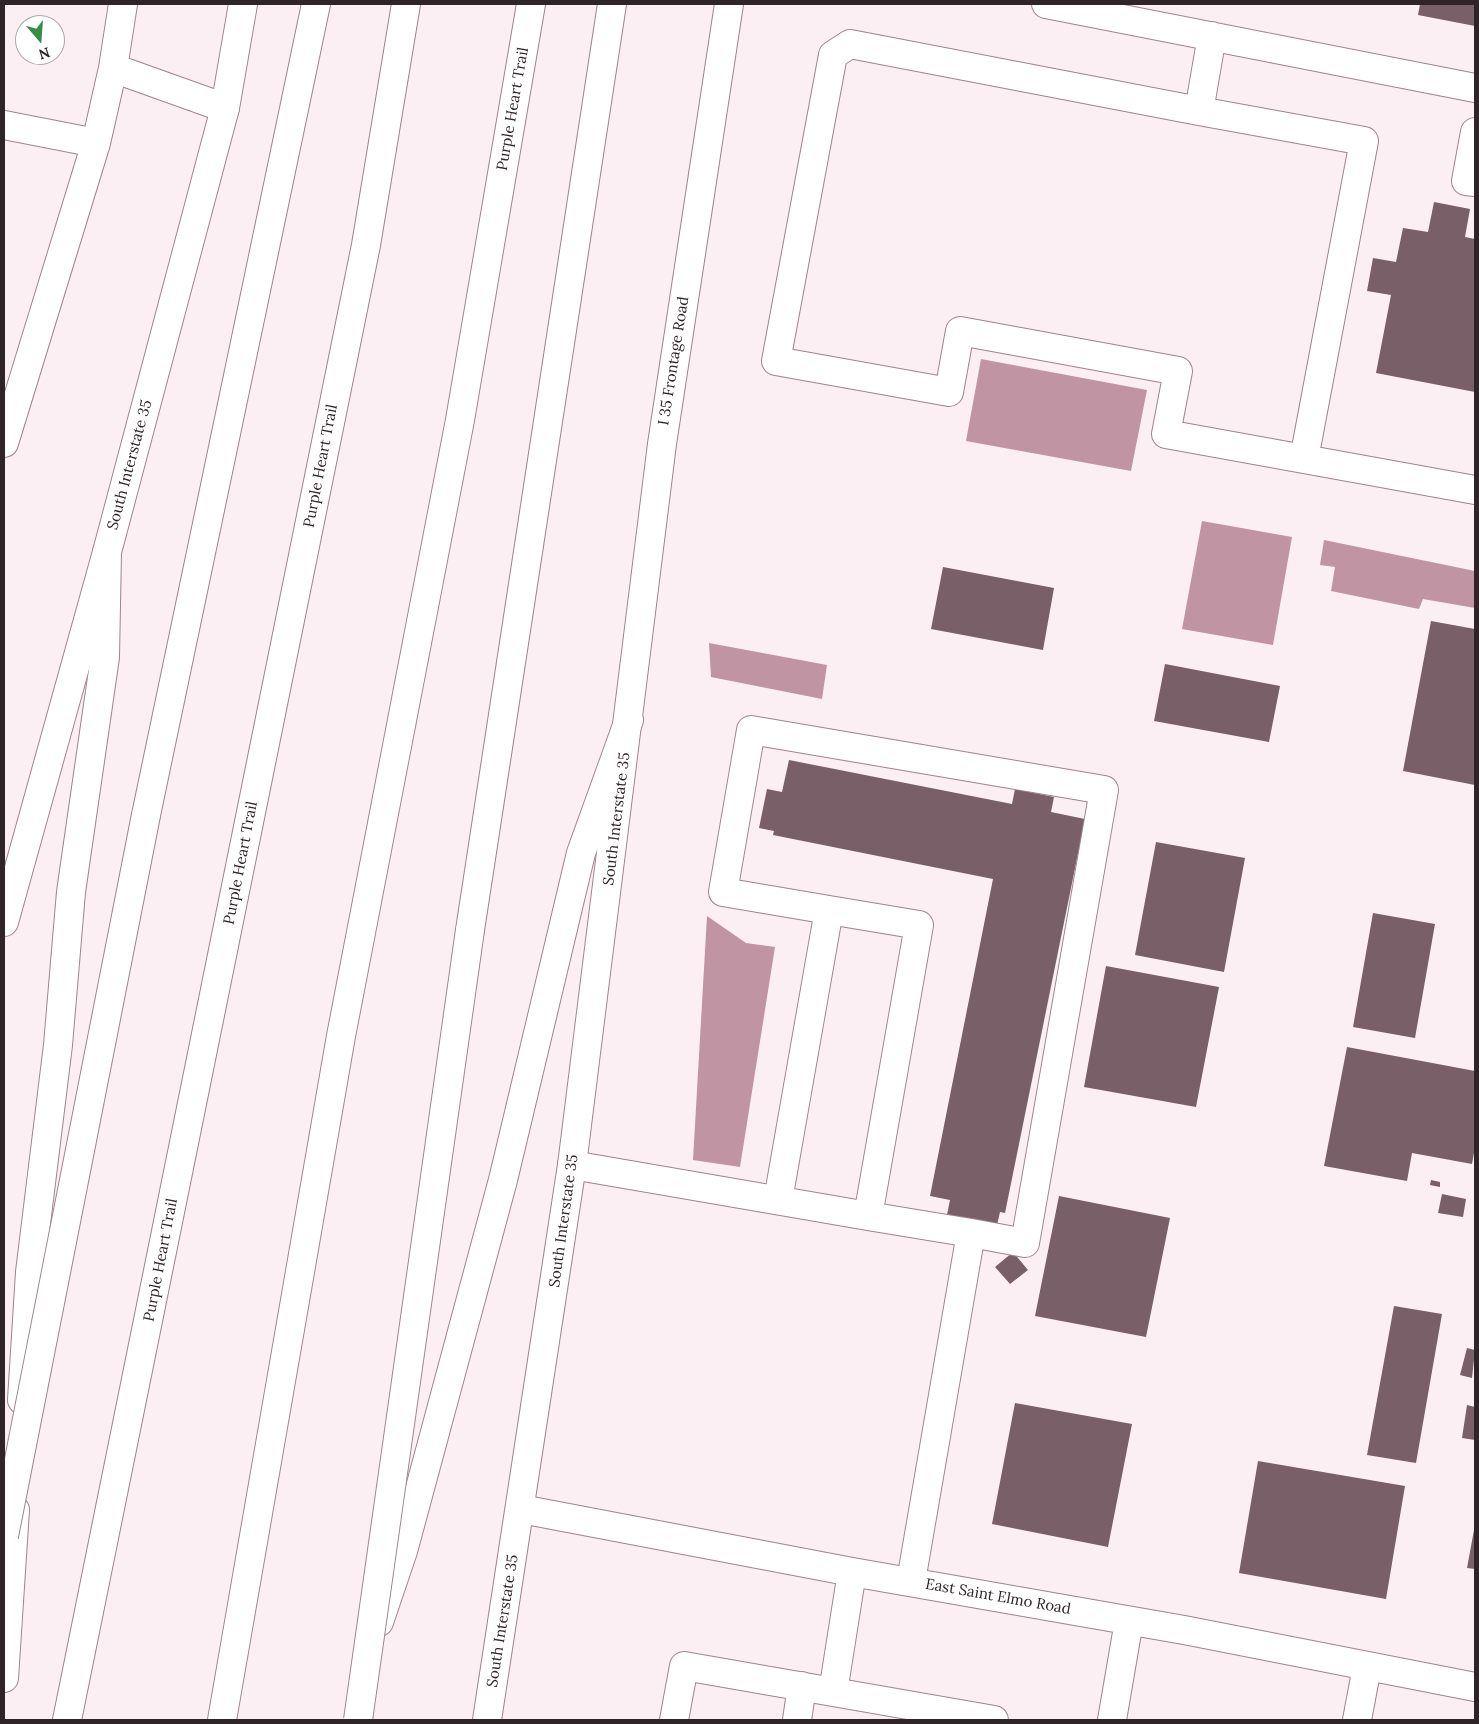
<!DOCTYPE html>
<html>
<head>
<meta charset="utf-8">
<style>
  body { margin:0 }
  #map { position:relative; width:1479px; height:1724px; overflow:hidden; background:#fbeff3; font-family:Lora,serif }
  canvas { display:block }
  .frame { position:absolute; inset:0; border:5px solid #2f2428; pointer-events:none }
  .north { position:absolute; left:15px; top:15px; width:50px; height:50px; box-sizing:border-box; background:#fff; border:1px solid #aca7a9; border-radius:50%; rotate:162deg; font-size:14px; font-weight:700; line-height:20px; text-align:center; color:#2f2428 }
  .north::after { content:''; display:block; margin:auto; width:18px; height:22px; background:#338e40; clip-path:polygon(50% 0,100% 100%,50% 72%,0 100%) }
</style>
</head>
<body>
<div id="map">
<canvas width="1479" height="1724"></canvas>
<div class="frame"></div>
<div class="north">N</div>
</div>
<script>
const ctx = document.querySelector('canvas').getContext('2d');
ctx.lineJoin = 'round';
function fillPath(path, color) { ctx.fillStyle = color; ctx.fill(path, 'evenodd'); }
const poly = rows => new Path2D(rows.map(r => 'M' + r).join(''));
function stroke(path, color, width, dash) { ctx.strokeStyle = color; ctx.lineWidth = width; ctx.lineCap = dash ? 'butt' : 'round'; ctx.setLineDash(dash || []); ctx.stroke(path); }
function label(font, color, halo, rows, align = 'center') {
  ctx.font = font + ' Lora,serif'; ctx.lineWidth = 5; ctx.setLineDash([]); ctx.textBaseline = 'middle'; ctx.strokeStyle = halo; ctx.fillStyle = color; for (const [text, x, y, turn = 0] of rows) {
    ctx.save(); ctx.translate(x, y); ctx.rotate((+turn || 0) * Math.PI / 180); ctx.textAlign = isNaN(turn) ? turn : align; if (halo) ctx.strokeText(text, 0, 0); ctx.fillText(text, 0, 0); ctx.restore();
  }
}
fillPath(poly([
  [981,359,1147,390,1131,471,966,441],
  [1202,521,1292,537,1273,645,1182,629],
  [1324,540,1475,571,1475,608,1423,599,1419,609,1331,591,1335,567,1320,565],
  [709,643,827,665,822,699,711,677],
  [707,916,746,943,775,947,740,1167,693,1160]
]), '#c194a3');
fillPath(poly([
  [1420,4,1475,4,1475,26,1418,15],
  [1434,202,1470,209,1465,237,1475,239,1475,392,1376,373,1391,295,1367,291,1373,258,1396,262,1403,228,1428,232],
  [943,567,1054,588,1043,650,931,629],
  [1431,621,1475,629,1475,785,1403,771],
  [1165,664,1280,686,1269,742,1154,721],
  [789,760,1012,804,1015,789,1054,797,1051,812,1085,819,1005,1213,1000,1212,997,1225,947,1215,950,1200,930,1196,993,879,773,835,774,831,759,828,767,789,782,792],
  [1156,842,1245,858,1224,972,1135,955],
  [1373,913,1435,924,1415,1038,1353,1027],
  [1106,966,1219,987,1196,1107,1084,1087],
  [1347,1047,1475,1071,1475,1147,1472,1164,1412,1153,1407,1181,1324,1166],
  [1431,1180,1440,1182,1440,1187,1430,1185],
  [1442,1194,1466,1199,1463,1217,1438,1213],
  [1059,1196,1170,1218,1146,1337,1035,1316],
  [1013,1252,1028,1270,1010,1284,995,1267],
  [1394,1306,1442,1314,1416,1463,1367,1455],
  [1467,1348,1475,1350,1472,1378,1460,1375],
  [1015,1403,1132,1424,1108,1547,992,1524],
  [1467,1405,1475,1407,1475,1440,1462,1438],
  [1258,1461,1405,1486,1386,1599,1239,1573],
  [1474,1530,1475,1531,1475,1569,1467,1568]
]), '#795f68');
const minor = poly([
  [123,4,113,68,225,108],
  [1046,4,1475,88],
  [1199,111,1364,141,1304,459,1166,434,1178,371,1151,366,960,331,949,392,776,361,833,55,850,44,1199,111,1212,36],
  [4,125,96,143,113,68],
  [1475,132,1466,181,1475,182],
  [4,443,96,143],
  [1304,459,1475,490],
  [829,910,723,892,751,730,1104,790,1025,1243,971,1233],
  [572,1165,868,1216,919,925,829,910,778,1200],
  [868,1216,971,1233,911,1581],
  [521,1509,852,1572,1184,1630,1475,1687],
  [833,1692,852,1572],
  [674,1720,684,1666,994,1720],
  [797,1720,802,1686],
  [1112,1720,1129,1621],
  [1357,1720,1367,1667]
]);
const major = poly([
  [4,922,107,552,225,108,243,4],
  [487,1720,572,1165,662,444,729,4]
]);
const highway = poly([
  [146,815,316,4],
  [470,930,612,4],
  [22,1400,30,1272,58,1045,71,892,105,657,107,552],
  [379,1622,403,1551,503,1180,581,853,629,720],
  [4,1678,15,1510],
  [67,1720,366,245,406,4],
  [222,1720,341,1036,460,420,531,4]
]);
stroke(minor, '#9f848d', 30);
stroke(major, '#9f848d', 30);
stroke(highway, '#9f848d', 30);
stroke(minor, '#fff', 28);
stroke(major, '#fff', 28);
stroke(highway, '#fff', 28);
const highwayBridge = poly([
  [4,1536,146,815],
  [358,1720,470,930]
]);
stroke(highwayBridge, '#9f848d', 30, []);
stroke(highwayBridge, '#fff', 28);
label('15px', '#2f2428', '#fff', [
  ["Purple Heart Trail",513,109,-80],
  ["I 35 Frontage Road",674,361,-81],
  ["South Interstate 35",130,465,-75],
  ["Purple Heart Trail",321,466,-79],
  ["South Interstate 35",617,819,-83],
  ["Purple Heart Trail",241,863,-79],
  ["South Interstate 35",564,1221,-82],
  ["Purple Heart Trail",161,1260,-79],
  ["East Saint Elmo Road",998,1597,10],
  ["South Interstate 35",503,1621,-81]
]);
</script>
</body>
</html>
